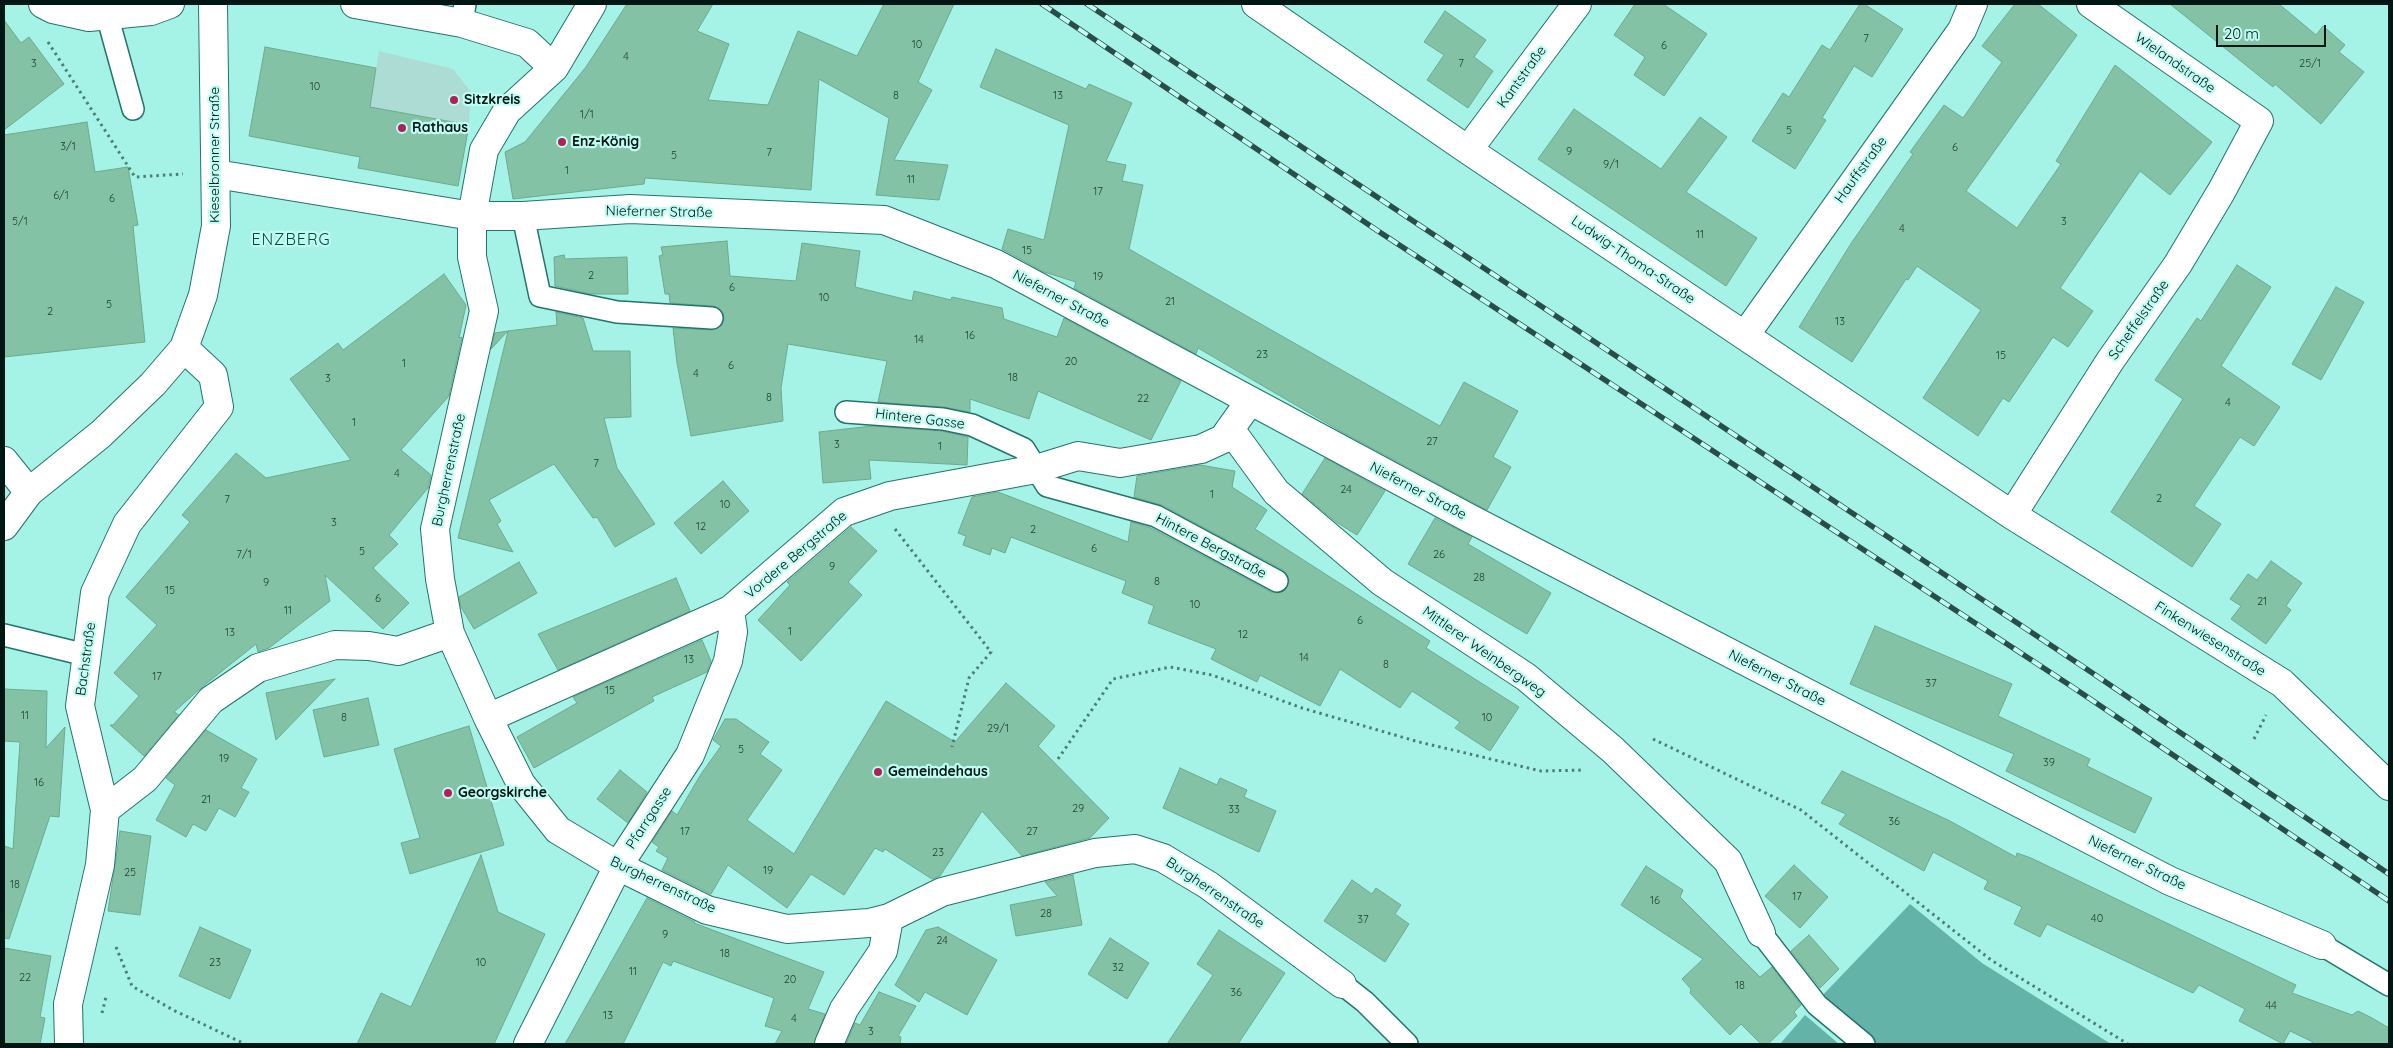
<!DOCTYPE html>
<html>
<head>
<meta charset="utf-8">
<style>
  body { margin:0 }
  #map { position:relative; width:2393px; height:1048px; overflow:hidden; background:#a5f3e7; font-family:Quicksand,sans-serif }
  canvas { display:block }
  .frame { position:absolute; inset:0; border:5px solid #001613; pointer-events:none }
  .scale { position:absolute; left:2216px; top:25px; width:110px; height:22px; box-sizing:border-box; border:2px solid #001613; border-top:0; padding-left:6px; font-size:15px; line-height:18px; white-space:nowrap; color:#001613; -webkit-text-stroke:4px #c0fdf3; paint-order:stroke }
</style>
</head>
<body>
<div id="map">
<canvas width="2393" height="1048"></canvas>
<div class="frame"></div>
<div class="scale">20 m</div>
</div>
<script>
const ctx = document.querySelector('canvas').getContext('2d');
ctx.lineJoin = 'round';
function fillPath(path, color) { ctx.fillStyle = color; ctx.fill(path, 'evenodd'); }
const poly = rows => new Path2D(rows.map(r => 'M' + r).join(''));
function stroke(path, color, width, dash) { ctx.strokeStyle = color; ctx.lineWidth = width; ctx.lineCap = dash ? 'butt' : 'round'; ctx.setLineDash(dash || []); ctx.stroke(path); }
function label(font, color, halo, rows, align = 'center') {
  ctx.font = font + ' Quicksand,sans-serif'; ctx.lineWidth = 4.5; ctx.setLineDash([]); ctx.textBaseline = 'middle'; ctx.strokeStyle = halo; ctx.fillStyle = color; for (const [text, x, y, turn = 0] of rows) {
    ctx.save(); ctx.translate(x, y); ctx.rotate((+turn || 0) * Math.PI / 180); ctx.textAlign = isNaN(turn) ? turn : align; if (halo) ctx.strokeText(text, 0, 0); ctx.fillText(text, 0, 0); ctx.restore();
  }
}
fillPath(poly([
  [379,51,453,69,471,92,469,125,370,107]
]), '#acdcd4');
fillPath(poly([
  [1910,904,1982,963,2111,1044,1878,1044,1819,999],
  [1805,1015,1839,1044,1780,1044]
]), '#63b3a8');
const building = poly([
  [627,4,713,4,697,31,729,44,708,100,768,105,798,31,857,56,884,4,954,4,918,82,932,90,894,160,948,165,939,200,876,195,889,118,819,79,811,190,645,178,644,184,513,199,505,152,525,142,586,67,627,4],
  [1635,4,1663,4,1707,34,1664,96,1634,75,1645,57,1614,35,1635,4],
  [1860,4,1864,4,1903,29,1872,77,1854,66,1822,118,1826,120,1795,169,1752,141,1783,93,1789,97,1822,45,1830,50,1860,4],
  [2015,4,2038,4,2077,35,1966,191,2017,228,2061,164,2056,161,2115,65,2212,142,2170,195,2140,171,2060,288,2093,311,2068,347,2053,337,2009,402,2003,398,1978,436,1923,398,1981,310,1917,266,1908,280,1906,279,1852,362,1799,327,1852,242,1913,154,1910,152,1944,105,1963,118,2002,62,1982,46,2015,4],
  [2170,4,2279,4,2316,35,2323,26,2345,45,2339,52,2364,72,2321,124,2275,84,2273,87,2170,4],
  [1445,11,1486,40,1474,57,1493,71,1468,108,1427,80,1444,55,1424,42,1445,11],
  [4,20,21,43,29,37,64,84,4,130,4,20],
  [265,47,376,68,370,107,469,125,458,186,358,168,360,157,249,136,265,47],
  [996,49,1086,89,1089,84,1132,103,1106,161,1126,165,1122,181,1143,185,1129,249,1440,426,1464,382,1518,411,1493,457,1511,467,1487,510,1342,432,1198,348,1196,354,1074,288,1076,282,1044,272,1002,249,1008,229,1044,240,1069,125,980,87,996,49],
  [1574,109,1661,169,1700,117,1727,137,1686,192,1757,238,1726,286,1538,159,1574,109],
  [87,122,95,172,128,167,138,225,133,226,145,342,4,357,4,135,87,122],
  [727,241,730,276,796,281,802,243,860,251,855,287,912,301,914,291,951,300,952,297,1002,308,1004,319,1057,337,1064,318,1181,381,1151,440,1038,391,1029,419,970,399,970,412,944,407,878,402,887,361,788,344,781,388,783,421,691,436,677,363,673,328,712,330,722,325,724,318,723,312,713,306,670,303,669,294,665,294,659,256,663,255,661,247,727,241],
  [564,255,565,259,627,257,628,294,591,294,555,286,554,257,564,255],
  [2237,265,2271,287,2221,366,2280,407,2254,446,2240,437,2194,506,2221,524,2192,567,2111,512,2183,399,2155,380,2197,318,2201,321,2237,265],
  [444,274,466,305,459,338,462,337,449,396,401,450,431,475,428,488,389,535,398,544,373,568,409,603,383,629,325,575,330,601,269,648,258,652,256,644,202,687,174,712,179,715,144,756,110,725,113,725,139,696,114,673,157,625,126,597,190,522,182,515,236,453,266,478,351,460,290,379,338,343,343,350,444,274],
  [2336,287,2364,302,2321,380,2292,364,2336,287],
  [556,312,583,318,593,351,630,351,631,417,604,418,617,468,655,524,615,547,597,517,593,518,554,464,489,500,501,521,497,524,513,552,458,538,508,331,557,325,556,312],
  [508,331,491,349,495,333,508,331],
  [872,426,941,431,968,437,967,465,869,460,871,479,823,483,819,432,872,426],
  [1325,458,1385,491,1357,535,1336,522,1302,494,1325,458],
  [1200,465,1235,471,1232,487,1267,510,1255,529,1430,641,1426,648,1519,707,1490,751,1455,728,1460,722,1412,691,1400,708,1340,669,1320,706,1260,675,1257,682,1211,659,1216,649,1148,623,1154,606,1122,593,1126,581,1011,537,1005,553,992,548,990,555,963,545,966,536,958,533,972,497,998,492,1128,542,1131,522,1151,528,1271,592,1278,593,1284,591,1289,580,1283,570,1162,505,1134,497,1137,476,1200,465],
  [723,481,749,511,701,554,674,523,723,481],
  [1435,518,1472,537,1468,544,1551,593,1527,634,1408,564,1435,518],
  [851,527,877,551,848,582,862,595,801,661,758,620,790,585,787,582,851,527],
  [2271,561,2302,583,2286,606,2291,610,2266,644,2231,619,2241,606,2230,599,2248,574,2257,580,2271,561],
  [519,562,537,593,474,629,461,607,459,597,519,562],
  [676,578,690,611,558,670,538,634,676,578],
  [1875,626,2012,684,1998,716,2090,759,2087,766,2152,798,2135,833,2006,771,2014,754,1850,684,1875,626],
  [702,640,711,661,707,672,652,697,654,701,534,768,517,737,577,703,573,697,702,640],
  [335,679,276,740,266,693,335,679],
  [1006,683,1055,726,1038,746,1109,818,1090,838,1022,856,982,811,940,876,932,879,885,849,883,852,875,848,844,895,811,874,787,908,728,865,711,894,662,870,668,858,656,851,659,847,652,842,672,811,677,815,701,774,721,746,713,740,725,719,736,719,769,742,760,754,782,770,747,820,794,854,886,701,955,742,1006,683],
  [4,689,47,691,46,748,65,727,59,817,50,816,9,939,4,938,4,846,13,849,20,742,4,741,4,689],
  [368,698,379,745,324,757,313,710,368,698],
  [469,726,504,845,410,874,401,843,420,838,394,749,469,726],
  [206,730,257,759,241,788,249,792,235,817,219,808,206,831,193,824,186,837,156,820,175,785,166,778,206,730],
  [1180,768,1217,785,1220,778,1247,790,1244,797,1276,811,1259,852,1163,808,1180,768],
  [620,770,647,792,628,823,597,799,620,770],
  [1842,771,1948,820,2016,857,2017,853,2031,858,2296,985,2292,993,2352,1015,2358,1011,2372,1018,2389,1028,2389,1044,2310,1044,2313,1042,2290,1031,2283,1044,2239,1021,2245,1009,2199,985,2193,993,2047,924,2040,937,2014,924,2022,907,1984,889,1988,881,1933,852,1924,871,1839,824,1846,814,1821,803,1842,771],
  [120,831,151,836,140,915,108,911,120,831],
  [481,855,498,912,545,934,494,1044,357,1044,381,993,411,1007,481,855],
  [1794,865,1828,897,1800,928,1765,896,1794,865],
  [1646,866,1683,890,1680,897,1760,977,1772,967,1801,1005,1794,1012,1797,1016,1768,1044,1761,1044,1741,1024,1730,1035,1690,993,1691,989,1682,979,1703,959,1621,905,1646,866],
  [1073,875,1082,925,1016,936,1010,905,1057,896,1045,882,1073,875],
  [1352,880,1372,894,1376,888,1401,905,1395,914,1409,924,1385,962,1324,921,1352,880],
  [647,898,695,922,694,923,824,972,808,1009,825,1014,814,1044,775,1044,782,1031,765,1026,774,998,673,961,671,966,663,962,623,1044,565,1044,647,898],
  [200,927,251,950,230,999,179,976,200,927],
  [938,927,997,960,967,1015,925,992,919,1002,895,985,926,930,938,927],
  [1219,930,1285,973,1238,1044,1167,1044,1213,975,1197,964,1219,930],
  [1809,935,1839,969,1820,988,1791,951,1809,935],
  [1110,938,1149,963,1127,999,1088,974,1110,938],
  [4,948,51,956,40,1017,45,1018,40,1044,4,1044,4,948],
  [879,992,916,1006,898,1036,901,1037,900,1044,846,1044,855,1023,860,1025,879,992]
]);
fillPath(building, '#83c2a5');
stroke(building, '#6baa8e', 1);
const lane = poly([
  [107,15,133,109],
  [462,23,465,4],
  [523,216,540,296,617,312,712,318],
  [846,412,943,419,972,425,1024,449,1047,486,1156,516,1277,581],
  [4,635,86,655],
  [1761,933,1817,1005,1864,1044],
  [2322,945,2389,985],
  [1342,984,1365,1002,1407,1044]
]);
const street = poly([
  [43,4,53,9,89,17,151,11,170,4],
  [355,4,462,23,527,43,554,68],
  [592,4,554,68,507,111,484,150,472,216,472,257,484,311,435,529,440,579,450,633,488,718,521,784,558,830,618,866,707,910,787,929,869,923,889,918,942,892,1095,853,1135,849,1163,858,1208,885,1342,984],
  [1256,4,1468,150,2012,515,2282,683,2389,786],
  [1468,150,1577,4],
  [216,174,472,216,523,216,630,209,884,220,996,264,1467,517,2170,881,2322,945],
  [1746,334,1962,30,1973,4],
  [1230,429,1276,492,1382,582,1526,677,1613,750,1728,861,1761,933],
  [4,461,29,492],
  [2012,515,2110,361,2178,264,2221,192,2259,121,2091,4],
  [488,718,730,610,844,512,890,496,1036,469,1078,456,1120,463,1201,449,1223,439,1250,401],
  [105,810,145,779,211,700,258,668,335,645,369,646,398,651,450,633],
  [69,1044,68,1004,100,865,105,810,80,706,95,593,127,524,219,407,213,375,184,348],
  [528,1044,618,866,690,755,728,661,733,632,730,610],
  [829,1044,844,1009,883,951,889,918]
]);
const secondary = poly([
  [4,526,29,492,101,434,153,384,184,348,203,295,216,226,213,4]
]);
stroke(lane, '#23746a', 24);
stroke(street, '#23746a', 30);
stroke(secondary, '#23746a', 30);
stroke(poly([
  [48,42,135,177,183,174],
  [895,529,991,652,969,678,952,747],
  [1653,739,1801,810,1991,960,2128,1044],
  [2254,739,2266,715],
  [1058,759,1113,679,1170,667,1212,675,1302,708,1419,742,1541,771,1584,770],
  [116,947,132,986,173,1010,245,1044],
  [102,1013,106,997]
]), '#4d7e76', 3, [2.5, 4]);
stroke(lane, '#fff', 21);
stroke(street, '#fff', 28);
stroke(secondary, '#fff', 28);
const rail = poly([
  [1042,4,1378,231,2071,686,2389,901],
  [1087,4,2082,666,2389,874]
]);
stroke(rail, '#294d47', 5.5);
stroke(rail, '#c0fdf3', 4, [11]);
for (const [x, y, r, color] of [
  [454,100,5,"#af2158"],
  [402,128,5,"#af2158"],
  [562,142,5,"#af2158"],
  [878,772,5,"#af2158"],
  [448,793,5,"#af2158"]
]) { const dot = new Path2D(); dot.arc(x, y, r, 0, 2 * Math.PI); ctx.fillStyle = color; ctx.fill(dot); stroke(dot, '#c0fdf3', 2); }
label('11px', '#214138', null, [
  ["7",1866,39],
  ["10",917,45],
  ["6",1664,46],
  ["4",626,57],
  ["3",34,64],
  ["7",1461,64],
  ["25/1",2310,64],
  ["10",315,87],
  ["8",896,96],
  ["13",1058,96],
  ["1/1",587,115],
  ["5",1789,131],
  ["3/1",68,147],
  ["6",1955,148],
  ["9",1569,152],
  ["7",769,153],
  ["5",674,156],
  ["9/1",1611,165],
  ["1",567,171],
  ["11",911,180],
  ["17",1098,192],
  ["6/1",61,196],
  ["6",112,199],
  ["5/1",20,222],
  ["3",2064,222],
  ["4",1902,229],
  ["11",1700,235],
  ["15",1027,251],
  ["2",591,276],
  ["19",1098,277],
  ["6",732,288],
  ["10",824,298],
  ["21",1170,302],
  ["5",109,305],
  ["2",50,312],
  ["13",1840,322],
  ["16",970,336],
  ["14",919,340],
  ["23",1262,355],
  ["15",2001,356],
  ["20",1071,362],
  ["1",404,364],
  ["6",731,366],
  ["4",696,374],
  ["18",1013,378],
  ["3",328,379],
  ["8",769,398],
  ["22",1143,399],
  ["4",2228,403],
  ["1",354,423],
  ["27",1432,442],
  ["3",837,445],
  ["1",940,447],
  ["7",596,464],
  ["4",397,474],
  ["24",1346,490],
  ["1",1212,495],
  ["2",2159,499],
  ["7",227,500],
  ["10",725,505],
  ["3",334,523],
  ["12",701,527],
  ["2",1033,530],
  ["6",1094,549],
  ["5",362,552],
  ["7/1",244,555],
  ["26",1439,555],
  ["9",832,567],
  ["28",1479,578],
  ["8",1157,582],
  ["9",266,583],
  ["15",170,591],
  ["6",378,599],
  ["21",2262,602],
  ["10",1195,605],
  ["11",288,611],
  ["6",1360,621],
  ["1",790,632],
  ["13",230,633],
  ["12",1243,635],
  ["14",1304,658],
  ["13",689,660],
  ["8",1386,665],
  ["17",157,677],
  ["37",1931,684],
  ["15",610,691],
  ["11",25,716],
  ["8",344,718],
  ["10",1487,718],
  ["29/1",998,729],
  ["5",741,750],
  ["19",224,759],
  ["39",2049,763],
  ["16",39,783],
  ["21",206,800],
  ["29",1078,809],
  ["33",1234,810],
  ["36",1894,822],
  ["17",685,832],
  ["27",1032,832],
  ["23",938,853],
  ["19",768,871],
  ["25",130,873],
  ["18",15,885],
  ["17",1797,897],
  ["16",1655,901],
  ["28",1046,914],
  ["40",2097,919],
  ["37",1363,920],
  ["9",665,935],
  ["24",942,941],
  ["18",725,954],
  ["23",215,963],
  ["10",481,963],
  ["32",1118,968],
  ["11",633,972],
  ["22",25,978],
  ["20",790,980],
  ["18",1740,986],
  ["36",1236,993],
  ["44",2271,1006],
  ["13",608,1016],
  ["4",794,1019],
  ["3",871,1032]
]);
label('14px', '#001613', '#c0fdf3', [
  ["Wielandstraße",2175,63,35],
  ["Kantstraße",1522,77,-54],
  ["Kieselbronner Straße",215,155,-90],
  ["Hauffstraße",1861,170,-54],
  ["Nieferner Straße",659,212,1],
  ["Ludwig-Thoma-Straße",1633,260,34],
  ["Nieferner Straße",1061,299,28],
  ["Scheffelstraße",2139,320,-55],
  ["Hintere Gasse",920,419,7],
  ["Burgherrenstraße",449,470,-78],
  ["Nieferner Straße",1418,491,28],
  ["Hintere Bergstraße",1211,546,28],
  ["Vordere Bergstraße",796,555,-40],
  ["Finkenwiesenstraße",2210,639,32],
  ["Mittlerer Weinbergweg",1484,652,35],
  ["Bachstraße",86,659,-82],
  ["Nieferner Straße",1777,678,27],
  ["Pfarrgasse",649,818,-57],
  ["Nieferner Straße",2137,863,26],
  ["Burgherrenstraße",663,885,25],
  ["Burgherrenstraße",1215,893,34]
]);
label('bold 14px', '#001613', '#c0fdf3', [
  ["Sitzkreis",464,100],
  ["Rathaus",412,128],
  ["Enz-König",572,142],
  ["Gemeindehaus",888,772],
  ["Georgskirche",458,793]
], 'left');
ctx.letterSpacing = '1px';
label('16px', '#014740', '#c0fdf3', [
  ["ENZBERG",291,240]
]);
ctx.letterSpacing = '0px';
</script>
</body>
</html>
